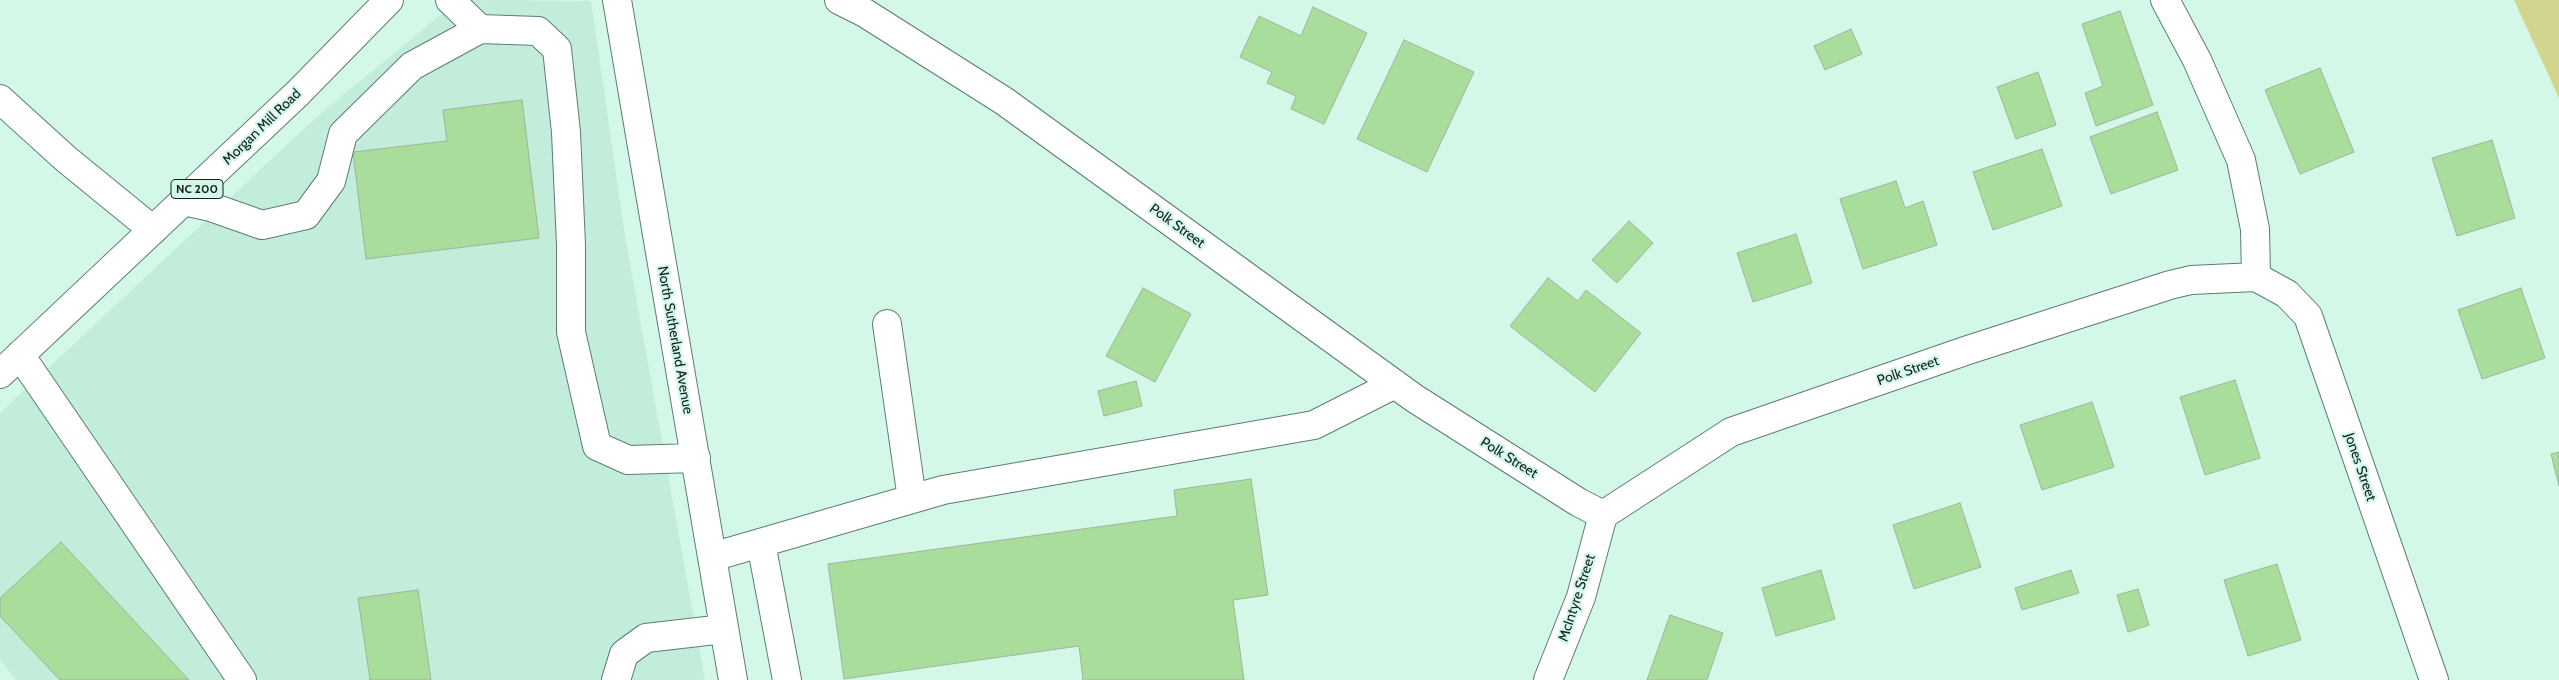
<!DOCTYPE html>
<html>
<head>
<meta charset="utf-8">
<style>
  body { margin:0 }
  canvas { display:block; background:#d4f8e8 }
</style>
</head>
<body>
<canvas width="2559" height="680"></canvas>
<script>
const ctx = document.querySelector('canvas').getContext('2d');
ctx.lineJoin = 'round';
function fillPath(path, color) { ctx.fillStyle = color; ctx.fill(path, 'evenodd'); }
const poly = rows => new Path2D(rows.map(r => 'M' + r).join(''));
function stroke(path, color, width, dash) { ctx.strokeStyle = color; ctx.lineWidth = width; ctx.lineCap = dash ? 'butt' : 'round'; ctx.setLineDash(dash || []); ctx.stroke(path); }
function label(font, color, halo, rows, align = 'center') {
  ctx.font = font + ' Cabin,sans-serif'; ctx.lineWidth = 4.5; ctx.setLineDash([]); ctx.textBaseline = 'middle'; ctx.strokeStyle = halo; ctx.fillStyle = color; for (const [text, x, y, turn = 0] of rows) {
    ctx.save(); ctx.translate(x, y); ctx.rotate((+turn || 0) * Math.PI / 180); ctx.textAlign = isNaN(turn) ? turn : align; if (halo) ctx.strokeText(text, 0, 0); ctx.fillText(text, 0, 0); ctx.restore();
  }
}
fillPath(poly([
  [459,0,591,1,625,236,705,680,16,680,0,660,0,413,321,113]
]), '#c1edda');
fillPath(poly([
  [2514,0,2559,0,2559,98]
]), '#d2d58d');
const building = poly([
  [1313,7,1367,33,1324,124,1291,109,1296,96,1267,83,1272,72,1240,57,1259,16,1301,36,1313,7],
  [2120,11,2153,105,2096,126,2085,93,2103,86,2082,24,2120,11],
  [1851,29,1862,54,1825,70,1814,46,1851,29],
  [1404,40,1474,72,1427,172,1357,139,1404,40],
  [2320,68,2354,152,2300,174,2265,90,2320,68],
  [2038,72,2056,125,2016,139,1997,87,2038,72],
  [522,100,539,238,366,259,353,152,447,141,443,110,522,100],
  [2157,112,2178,170,2111,194,2090,137,2157,112],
  [2492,140,2515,218,2457,236,2432,158,2492,140],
  [2042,149,2062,206,1993,230,1973,172,2042,149],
  [1896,181,1905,208,1923,201,1937,245,1863,269,1840,199,1896,181],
  [1629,221,1653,243,1617,283,1592,260,1629,221],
  [1796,234,1812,283,1753,302,1737,253,1796,234],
  [1548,278,1578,301,1586,290,1641,333,1595,392,1510,326,1548,278],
  [1143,288,1191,314,1155,382,1106,356,1143,288],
  [2521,288,2545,358,2482,379,2458,310,2521,288],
  [2235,380,2260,458,2205,475,2180,397,2235,380],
  [1136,381,1142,406,1104,416,1098,391,1136,381],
  [2092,402,2114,467,2042,490,2020,425,2092,402],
  [2559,452,2559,486,2551,454,2559,452],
  [1251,479,1268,595,1233,600,1244,680,1083,680,1079,646,844,679,828,564,1177,516,1174,490,1251,479],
  [1960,503,1981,567,1914,589,1893,525,1960,503],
  [61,542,189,680,60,680,0,616,0,598,61,542],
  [2277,564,2301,640,2248,656,2224,580,2277,564],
  [1821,570,1835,619,1776,636,1762,588,1821,570],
  [2071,570,2079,593,2022,610,2015,588,2071,570],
  [2138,589,2149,625,2128,632,2117,595,2138,589],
  [418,590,431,680,370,680,358,598,418,590],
  [1670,615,1723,633,1707,680,1647,680,1670,615]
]);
fillPath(building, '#a9dd9b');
stroke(building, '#a0b49b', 1);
const minor = poly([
  [450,0,480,29],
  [617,0,733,680],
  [839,0,865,13,1004,101,1414,398,1578,502,1603,515,1731,432,1968,350,2170,285,2191,280,2256,277],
  [2165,0,2197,60,2241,160,2255,229,2256,277],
  [0,99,66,159,153,230],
  [184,201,211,207,262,225,306,215,331,181,343,134,412,66,480,29,538,31,557,49,566,132,571,245,571,332,597,446,628,460,696,458],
  [2256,277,2287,294,2308,316,2434,680],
  [887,324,912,499],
  [20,355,242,680],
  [761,543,787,680],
  [712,557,943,490,1314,425,1395,384],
  [616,680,624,654,646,638,724,629],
  [1548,680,1581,597,1603,515]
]);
const major = poly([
  [0,374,298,93,389,0]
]);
stroke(minor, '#5d7d70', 30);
stroke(major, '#5d7d70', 30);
stroke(minor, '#fff', 28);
stroke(major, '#fff', 28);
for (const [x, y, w] of [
  [197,189,52]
]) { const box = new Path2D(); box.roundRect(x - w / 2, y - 9.5, w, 19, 4); ctx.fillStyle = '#d4f8e8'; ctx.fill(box); stroke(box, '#121f1a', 1); }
label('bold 12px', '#121f1a', null, [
  ["NC 200",197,189]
]);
label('14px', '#121f1a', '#d4f8e8', [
  ["Morgan Mill Road",262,127,-44],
  ["Polk Street",1177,226,36],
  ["North Sutherland Avenue",675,340,80],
  ["Polk Street",1908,371,-19],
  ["Polk Street",1509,458,32],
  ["Jones Street",2360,467,71],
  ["McIntyre Street",1577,598,-72]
]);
</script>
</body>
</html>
